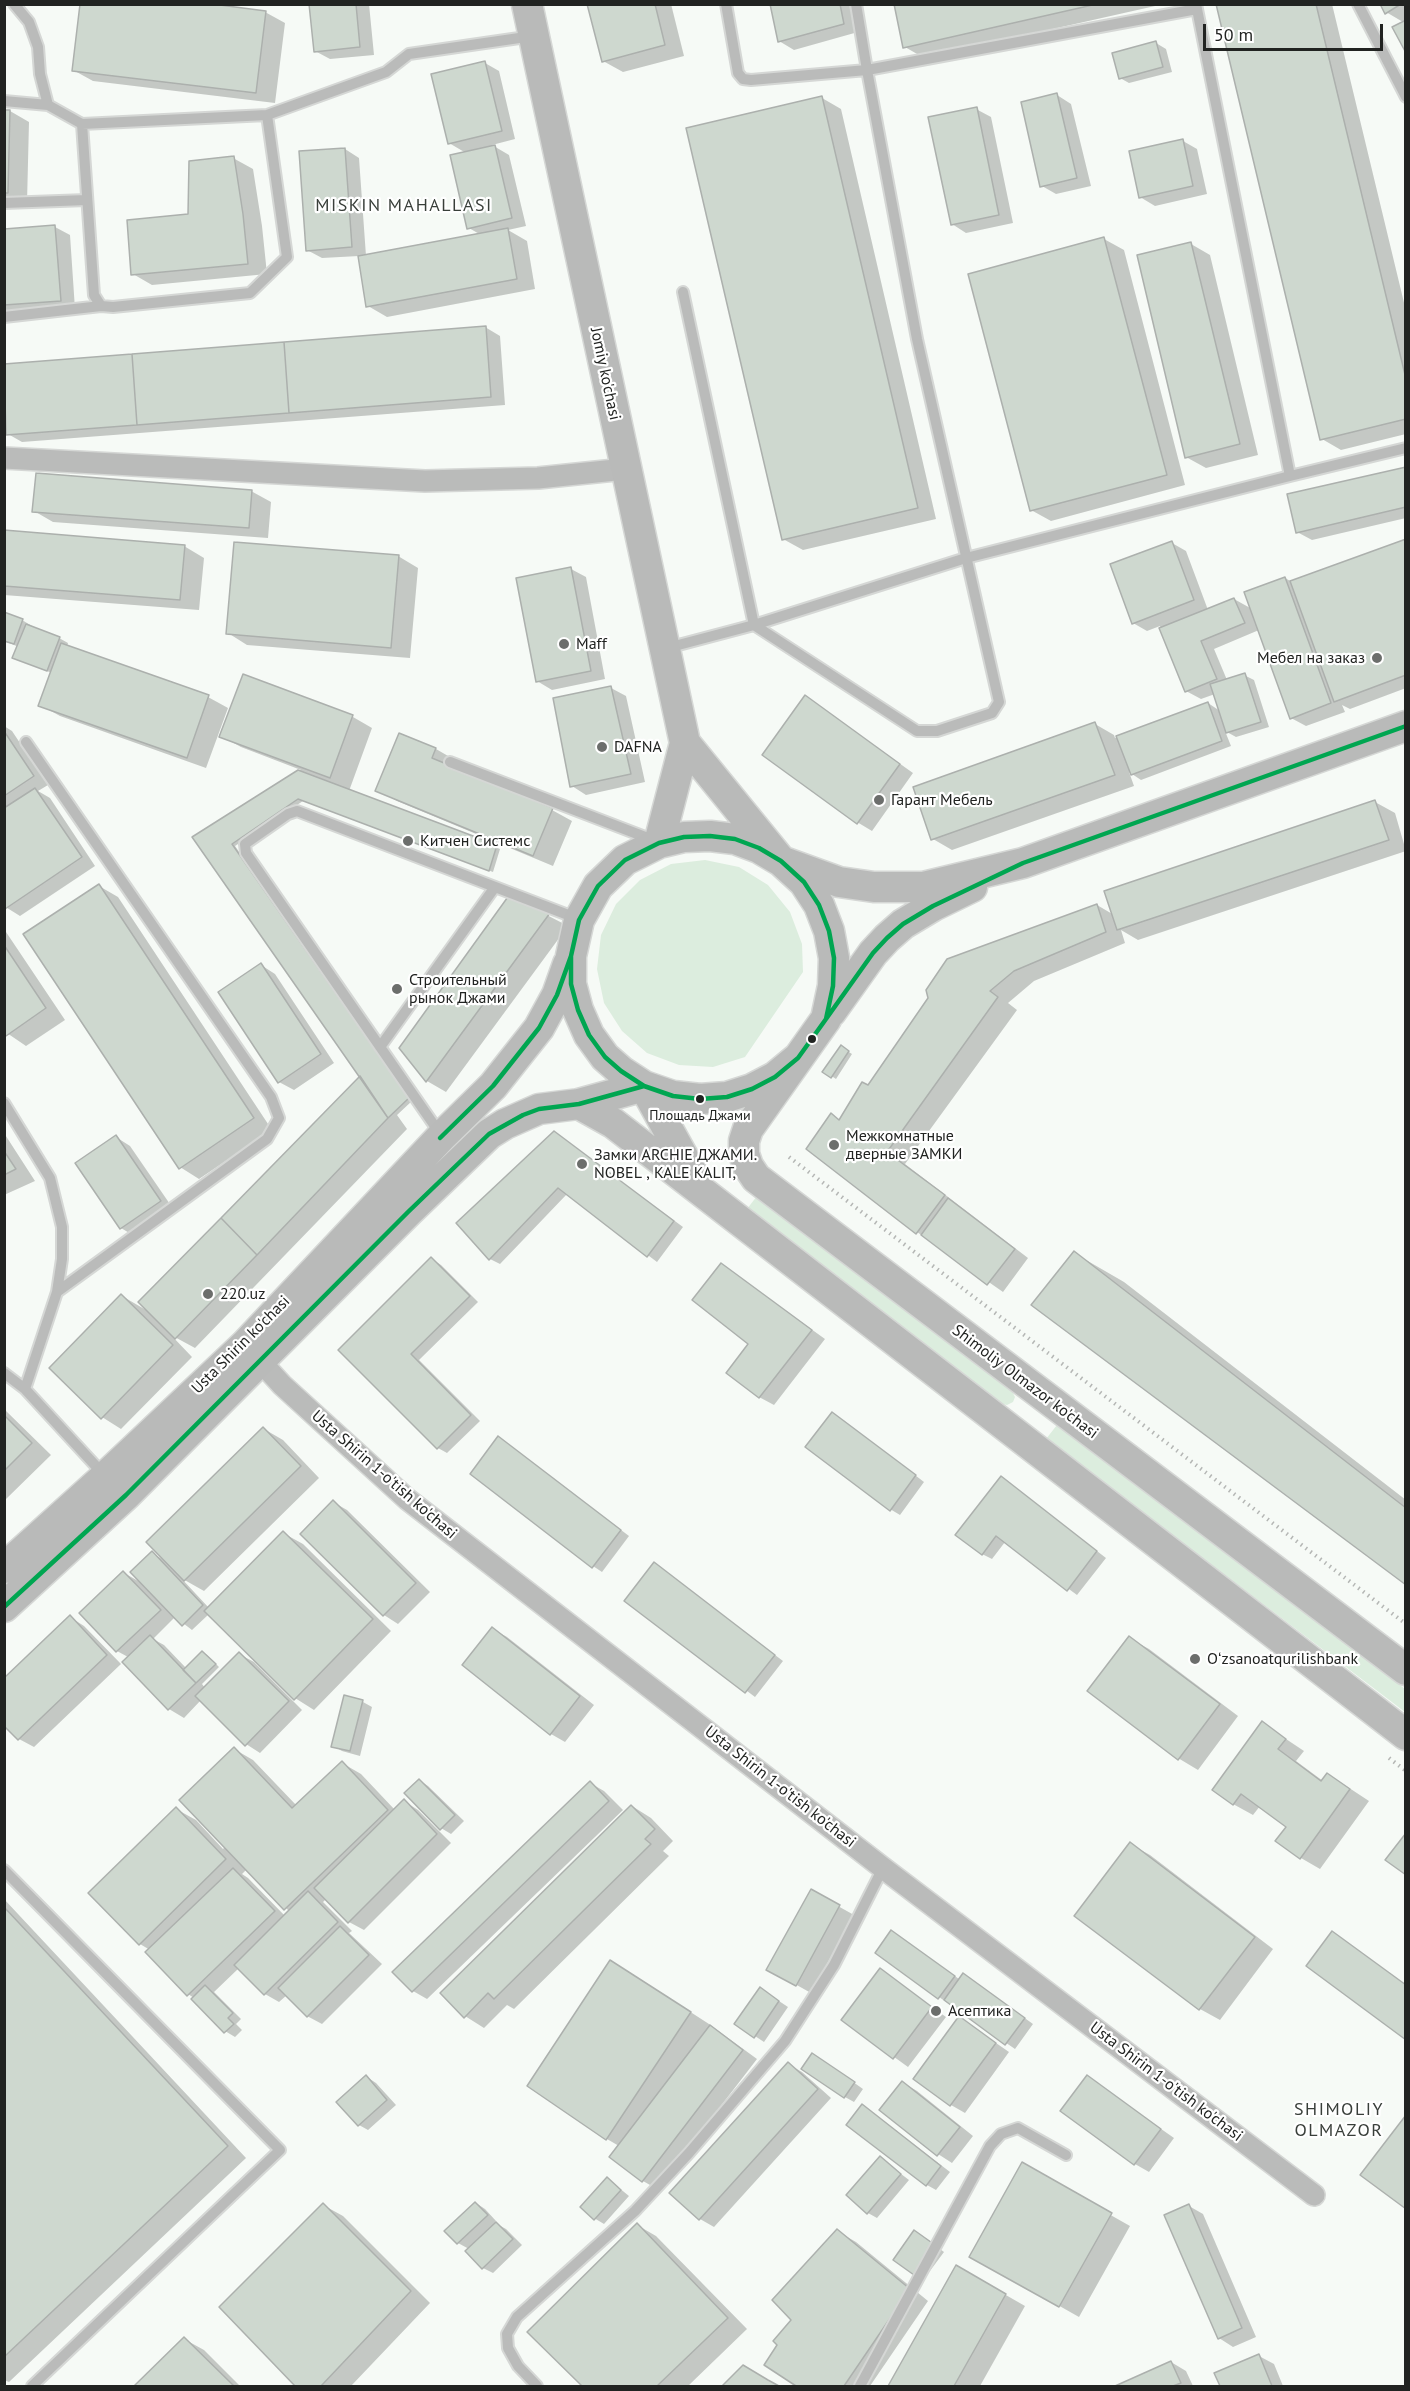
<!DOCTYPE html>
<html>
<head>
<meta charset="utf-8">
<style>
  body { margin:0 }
  #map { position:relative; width:1410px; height:2391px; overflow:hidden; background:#f6faf6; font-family:"PT Sans",sans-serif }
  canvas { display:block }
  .frame { position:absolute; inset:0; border:6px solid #212321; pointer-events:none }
  .scale { position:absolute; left:1203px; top:24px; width:180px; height:27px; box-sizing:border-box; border:3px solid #212321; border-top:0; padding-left:8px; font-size:18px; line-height:21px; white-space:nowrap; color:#212321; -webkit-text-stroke:4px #fff; paint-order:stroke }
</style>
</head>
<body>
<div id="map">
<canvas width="1410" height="2391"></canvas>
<div class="frame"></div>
<div class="scale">50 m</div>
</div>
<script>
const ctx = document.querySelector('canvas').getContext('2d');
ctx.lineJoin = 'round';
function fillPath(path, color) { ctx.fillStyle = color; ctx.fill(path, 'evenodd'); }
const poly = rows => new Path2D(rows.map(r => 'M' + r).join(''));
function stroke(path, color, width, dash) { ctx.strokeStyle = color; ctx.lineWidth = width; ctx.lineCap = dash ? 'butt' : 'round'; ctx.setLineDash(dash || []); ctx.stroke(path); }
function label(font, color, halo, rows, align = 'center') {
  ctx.font = font + ' "PT Sans",sans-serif'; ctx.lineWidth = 4.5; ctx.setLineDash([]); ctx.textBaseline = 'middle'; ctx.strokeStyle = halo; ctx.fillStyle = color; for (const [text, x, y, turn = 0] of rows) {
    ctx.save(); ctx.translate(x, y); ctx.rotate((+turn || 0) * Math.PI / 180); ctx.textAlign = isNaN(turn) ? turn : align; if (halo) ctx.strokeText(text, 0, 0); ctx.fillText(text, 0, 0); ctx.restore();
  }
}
fillPath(poly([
  [705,860,739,867,768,885,790,912,802,944,803,972,745,1057,713,1067,679,1065,647,1053,622,1031,604,1003,597,969,601,935,616,904,640,880,671,864],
  [757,1196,1012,1391,1015,1397,1013,1402,1007,1405,1002,1404,747,1209],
  [1057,1425,1405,1689,1405,1712,1046,1439]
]), '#dcedde');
fillPath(poly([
  [311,4,369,4,374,55,330,59,315,51],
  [589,4,671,4,684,56,623,72,603,61],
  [772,4,852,4,858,32,794,50,779,41],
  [895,4,1164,4,924,58,905,47],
  [1217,4,1332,4,1406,311,1406,434,1341,450,1322,439],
  [1382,4,1406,4,1406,50,1403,22,1386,12],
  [265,12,285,23,275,103,93,81,73,70],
  [1156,43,1166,49,1172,72,1129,83,1120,78],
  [485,63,499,71,515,139,492,145,509,155,526,226,508,230,527,241,535,289,387,317,368,306,359,256,322,258,307,250,345,149,359,158,366,256,481,235,469,228,466,153,449,143],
  [1057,95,1071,104,1091,186,1056,194,1042,186],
  [822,98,841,109,936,519,803,550,783,539],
  [976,109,991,117,1013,223,966,233,952,224],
  [4,111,10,111,29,122,27,203,4,203],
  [1183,141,1197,149,1207,194,1155,206,1140,197],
  [233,158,253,169,262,226,267,274,152,285,133,274,189,215],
  [55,227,70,235,75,309,4,314,4,230],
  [1104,239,1124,250,1185,485,1051,521,1031,510],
  [1191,244,1210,255,1258,455,1206,468,1186,457],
  [485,327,500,336,505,405,22,442,8,434,4,365],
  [1406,469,1406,518,1312,540,1297,532],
  [251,491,271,502,268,538,53,522,34,511],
  [4,532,184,546,204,558,199,610,4,595],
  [1406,541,1406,688,1350,709,1342,705,1345,712,1306,726,1291,718,1259,630,1214,649,1227,680,1244,675,1254,680,1269,727,1236,737,1225,731,1231,746,1141,780,1129,772,1134,786,952,850,933,839,1095,724,1114,735,1115,738,1208,703,1220,711,1215,694,1201,699,1186,691,1160,626,1147,631,1133,623,1172,543,1186,551,1208,610,1234,599,1252,609,1285,578,1292,582],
  [398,556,418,568,410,658,247,645,228,633],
  [571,569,586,577,605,679,552,690,537,681],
  [4,614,22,620,32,626,31,628,59,638,68,643,67,647,208,697,228,708,206,768,60,716,40,705,52,673,14,658,19,647,4,641],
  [244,676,353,717,372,728,349,791,500,849,493,872,303,801,235,846,412,1101,397,1115,407,1129,195,1348,171,1335,192,1357,121,1429,102,1417,122,1296,146,1310,361,1077,194,837,301,770,241,747,221,736],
  [611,688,626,696,645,782,586,795,572,786],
  [806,697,913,773,872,831,857,822],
  [4,726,12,731,48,785,38,791,50,798,95,866,20,916,4,906],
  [400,735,436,749,455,760,452,768,552,810,572,821,553,866,397,801,377,790],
  [1375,802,1395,813,1406,851,1138,940,1121,930,1125,943,1034,981,1008,1003,1017,1010,905,1164,1028,1258,1003,1292,917,1232,831,1115,840,1120,869,1087,930,999,1097,905,1114,915],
  [99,886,118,897,272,1130,199,1179,180,1167],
  [510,896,568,926,446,1092,427,1081,401,1048],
  [4,929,65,1020,26,1046,4,1031],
  [261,965,275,974,334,1063,294,1090,279,1082],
  [841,1047,852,1054,836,1079,824,1071],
  [554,1132,683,1227,657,1262,567,1194,500,1264,490,1259,458,1223],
  [4,1133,35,1181,4,1195],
  [116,1137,130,1146,174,1210,136,1237,121,1228,77,1164],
  [1074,1253,1124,1282,1406,1500,1406,1583],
  [432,1259,441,1265,478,1302,419,1360,480,1421,447,1453,438,1448,340,1350],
  [722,1265,825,1339,774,1405,759,1397,750,1344],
  [4,1409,51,1455,4,1501],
  [842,1419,924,1482,900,1515,890,1509],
  [264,1429,283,1440,319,1478,204,1591,181,1578,209,1608,283,1533,303,1544,391,1631,314,1710,295,1698,209,1614,192,1630,175,1617,153,1639,164,1645,187,1669,203,1653,207,1655,219,1667,202,1684,205,1688,239,1654,254,1662,302,1710,260,1753,246,1744,201,1700,184,1718,169,1709,124,1662,128,1657,117,1651,81,1613,124,1573,140,1582,152,1553,164,1560],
  [499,1438,629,1536,602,1572,593,1566],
  [1010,1484,1106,1558,1077,1595,1005,1542,992,1559,982,1554],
  [333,1502,347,1510,430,1592,398,1624,384,1615,302,1534],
  [654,1564,783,1661,755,1697,626,1600],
  [70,1617,84,1626,121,1664,34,1747,19,1739,4,1723],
  [493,1629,507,1637,594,1705,565,1742,551,1734],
  [1129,1638,1149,1649,1238,1716,1198,1770,1178,1758],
  [345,1697,363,1702,372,1707,360,1756,342,1751,333,1746],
  [1262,1723,1304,1751,1296,1761,1323,1781,1328,1774,1369,1801,1320,1869,1301,1858,1288,1826,1260,1806,1253,1815,1233,1804],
  [234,1749,253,1760,297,1806,342,1763,361,1774,395,1810,404,1801,418,1810,451,1843,364,1930,349,1922,326,1899,323,1902,352,1931,349,1933,382,1964,322,2024,307,2016,287,1995,279,2002,265,1994,239,1968,214,1992,241,2019,236,2024,242,2030,235,2037,225,2031,194,1998,188,1994,150,1950,140,1944,176,1809,196,1820,223,1849,225,1847],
  [247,1869,290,1912,285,1916,248,1878,242,1874],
  [419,1780,428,1786,464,1821,451,1834,441,1828],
  [590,1783,604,1791,623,1810,427,1999,413,1991],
  [632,1806,651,1818,673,1841,663,1851,669,1856,514,2009,507,2005,484,2028,465,2016],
  [1130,1844,1150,1855,1273,1949,1220,2020,1200,2009,1076,1916],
  [811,1891,854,1915,811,1993,768,1969],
  [4,1899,246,2158,9,2382,4,2380],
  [892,1932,959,1979,973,1981,1033,2024,1015,2049,939,1997],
  [1333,1933,1406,1985,1406,2038],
  [880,1970,946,2017,908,2067,843,2020],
  [630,1973,709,2024,757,2059,657,2189,643,2181,619,2146,607,2139],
  [770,1995,788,2007,764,2042,755,2036],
  [960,2018,1009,2052,965,2113,951,2105],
  [822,2060,863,2089,854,2102,845,2097],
  [788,2064,802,2072,831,2098,714,2227,700,2219,671,2193],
  [367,2077,376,2083,396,2105,368,2130,359,2125],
  [1087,2077,1174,2138,1149,2172,1135,2164],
  [902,2082,917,2091,973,2136,952,2163,938,2154],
  [872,2112,950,2172,936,2190,927,2185],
  [880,2158,909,2180,877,2218,868,2213],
  [1022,2165,1130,2226,1079,2317,971,2256],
  [608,2179,629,2196,604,2224,594,2218],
  [476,2203,485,2209,496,2221,495,2223,506,2229,522,2245,493,2273,483,2268,469,2249,458,2243,447,2231],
  [323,2205,343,2216,430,2303,351,2386,297,2386,221,2307],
  [1189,2206,1203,2214,1256,2337,1233,2347,1219,2338],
  [637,2225,656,2236,747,2329,688,2386,584,2386,530,2332],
  [837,2231,856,2242,928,2301,870,2386,799,2386,766,2365,793,2320],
  [924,2237,944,2252,924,2279,915,2274],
  [957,2267,1025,2306,980,2386,890,2386],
  [184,2339,204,2350,240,2386,136,2386],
  [1259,2356,1274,2364,1283,2386,1222,2386,1216,2373],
  [1171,2362,1186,2371,1193,2386,1119,2386],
  [744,2367,777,2386,724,2386]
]), '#0003');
const building = poly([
  [80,4,212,4,266,11,256,93,72,71,80,4],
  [309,4,356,4,360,47,314,52,309,4],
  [587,4,655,4,665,45,602,62,587,4],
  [770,4,840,4,844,24,778,42,770,4],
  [894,4,1097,4,903,48,894,4],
  [1216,4,1316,4,1406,379,1406,419,1320,440,1216,4],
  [1380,4,1401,4,1385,14,1380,4],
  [1406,20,1406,53,1392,27,1406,20],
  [1156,41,1163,67,1119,79,1112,53,1156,41],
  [485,61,502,131,448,144,431,74,485,61],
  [1057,93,1077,178,1040,187,1021,102,1057,93],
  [822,96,918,508,782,540,686,128,822,96],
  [977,107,999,215,951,225,928,117,977,107],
  [4,110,10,110,8,193,4,193,4,110],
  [1183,139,1193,186,1139,198,1129,151,1183,139],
  [495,145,512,218,467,229,450,155,495,145],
  [345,148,352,247,306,251,299,151,345,148],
  [234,156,243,214,248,264,131,275,127,220,188,214,189,161,234,156],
  [55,225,61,301,4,305,4,229,55,225],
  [508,228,517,279,366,307,358,256,508,228],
  [1104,237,1167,475,1030,511,968,274,1104,237],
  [1191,242,1240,444,1185,458,1137,255,1191,242],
  [486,326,491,397,289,413,284,342,486,326],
  [284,342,289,413,137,425,132,354,284,342],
  [132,354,137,425,6,435,4,364,132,354],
  [1406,467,1406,507,1296,533,1287,494,1406,467],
  [36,473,252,490,249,528,32,512,36,473],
  [4,530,185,545,180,600,4,586,4,530],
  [1406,539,1406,675,1334,702,1290,581,1406,539],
  [1172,541,1194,600,1132,624,1110,564,1172,541],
  [234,542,399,555,391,648,226,634,234,542],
  [571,567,591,671,536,682,516,578,571,567],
  [1285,577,1331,703,1290,719,1244,592,1285,577],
  [1234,598,1245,623,1201,641,1217,679,1185,692,1159,628,1234,598],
  [4,612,23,619,14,644,4,641,4,612],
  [26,624,60,637,47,671,12,658,26,624],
  [61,643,209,695,187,758,38,706,61,643],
  [1245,673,1261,722,1226,733,1210,684,1245,673],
  [243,674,353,715,330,778,219,737,243,674],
  [611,686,631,774,570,787,553,698,611,686],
  [805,695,900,764,857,824,762,755,805,695],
  [1208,702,1222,741,1131,775,1116,736,1208,702],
  [1095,722,1115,775,931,840,913,787,1095,722],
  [4,731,34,776,4,796,4,731],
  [399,733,436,748,432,758,553,808,533,856,375,791,399,733],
  [298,770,497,845,489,871,298,799,232,844,409,1098,388,1118,192,837,298,770],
  [35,788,82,857,5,909,4,808,35,788],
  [1375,800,1389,840,1117,930,1104,891,1375,800],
  [99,884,254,1118,179,1169,23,934,99,884],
  [510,894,550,913,426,1082,399,1048,510,894],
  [1097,904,1106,932,1014,971,990,991,998,997,887,1152,945,1195,916,1234,806,1149,831,1113,839,1120,862,1082,868,1085,928,998,926,990,947,959,1097,904],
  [4,945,46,1008,6,1036,4,1034,4,945],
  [261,963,321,1054,278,1083,218,992,261,963],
  [841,1045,849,1051,831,1078,822,1072,841,1045],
  [360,1076,388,1118,257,1255,221,1218,360,1076],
  [554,1131,674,1221,647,1257,558,1188,489,1260,456,1223,554,1131],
  [116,1135,161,1201,120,1229,75,1163,116,1135],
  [4,1151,16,1169,4,1175,4,1151],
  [948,1198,1015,1249,987,1285,921,1235,948,1198],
  [221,1218,257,1255,175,1339,138,1302,221,1218],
  [1074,1251,1406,1508,1406,1585,1031,1305,1074,1251],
  [431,1257,470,1296,411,1354,471,1415,437,1449,338,1350,431,1257],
  [721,1263,812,1330,759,1398,726,1373,748,1344,692,1300,721,1263],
  [121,1294,173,1345,101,1419,49,1368,121,1294],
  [832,1412,916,1475,890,1511,805,1447,832,1412],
  [4,1415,32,1443,4,1471,4,1415],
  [263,1427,301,1466,184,1581,146,1542,263,1427],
  [498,1436,621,1530,592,1568,470,1474,498,1436],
  [1001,1476,1097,1551,1067,1591,996,1536,982,1555,955,1535,1001,1476],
  [333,1500,416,1583,383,1616,300,1534,333,1500],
  [283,1531,373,1619,294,1700,204,1611,283,1531],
  [152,1551,203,1605,182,1626,130,1572,152,1551],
  [654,1562,775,1655,745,1693,624,1601,654,1562],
  [123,1571,161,1610,116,1652,79,1613,123,1571],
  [70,1615,107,1655,18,1740,4,1726,4,1678,70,1615],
  [492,1627,580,1696,550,1735,462,1665,492,1627],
  [150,1635,196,1683,168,1710,122,1662,150,1635],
  [1129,1636,1220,1704,1178,1760,1087,1691,1129,1636],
  [202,1651,216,1664,196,1683,183,1670,202,1651],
  [239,1652,289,1701,245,1746,195,1696,239,1652],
  [344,1695,363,1700,350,1751,331,1747,344,1695],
  [1262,1721,1286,1739,1278,1749,1321,1781,1327,1773,1350,1789,1300,1859,1275,1841,1286,1827,1241,1794,1233,1805,1212,1790,1262,1721],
  [234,1747,292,1808,342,1761,388,1810,284,1910,179,1800,234,1747],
  [419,1779,455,1815,440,1830,404,1793,419,1779],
  [590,1781,609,1801,412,1992,392,1972,590,1781],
  [404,1799,437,1834,348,1923,314,1888,404,1799],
  [631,1805,655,1829,645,1839,651,1844,494,1999,488,1993,464,2018,440,1993,631,1805],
  [176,1807,226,1859,139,1945,88,1893,176,1807],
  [1406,1833,1406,1875,1385,1860,1406,1833],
  [1130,1842,1255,1937,1199,2010,1074,1916,1130,1842],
  [233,1868,275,1911,187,1996,145,1952,233,1868],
  [811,1889,840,1905,796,1986,766,1970,811,1889],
  [308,1891,338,1922,264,1995,234,1965,308,1891],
  [4,1907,228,2146,4,2357,4,1907],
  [340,1926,369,1955,307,2017,278,1988,340,1926],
  [891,1930,955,1976,938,1999,875,1953,891,1930],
  [1332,1931,1406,1985,1406,2040,1306,1966,1332,1931],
  [610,1960,691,2012,606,2140,527,2086,610,1960],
  [880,1968,932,2007,893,2059,841,2020,880,1968],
  [963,1973,1025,2018,1005,2045,944,2000,963,1973],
  [205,1985,233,2013,228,2018,234,2024,224,2033,191,1999,205,1985],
  [760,1987,779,2001,754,2038,734,2024,760,1987],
  [959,2016,996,2043,950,2106,913,2079,959,2016],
  [710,2025,743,2050,642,2182,609,2157,710,2025],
  [812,2053,855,2082,844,2098,801,2069,812,2053],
  [788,2062,818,2089,699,2220,669,2193,788,2062],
  [366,2075,387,2100,358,2126,336,2102,366,2075],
  [1087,2075,1161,2129,1134,2165,1060,2111,1087,2075],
  [902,2081,960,2127,937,2156,879,2110,902,2081],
  [862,2104,941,2166,926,2186,846,2125,862,2104],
  [1406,2115,1406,2209,1360,2175,1406,2115],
  [880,2156,901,2174,867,2214,846,2195,880,2156],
  [1022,2162,1112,2213,1059,2307,969,2257,1022,2162],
  [607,2177,621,2190,594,2220,580,2207,607,2177],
  [475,2202,488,2215,457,2244,444,2231,475,2202],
  [323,2203,411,2291,321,2386,295,2386,219,2307,323,2203],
  [1189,2204,1242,2328,1218,2339,1164,2215,1189,2204],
  [496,2222,513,2239,482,2269,465,2251,496,2222],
  [637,2223,728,2318,657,2386,582,2386,527,2332,637,2223],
  [837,2229,910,2289,844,2386,796,2386,764,2365,777,2345,773,2341,791,2320,772,2300,837,2229],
  [914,2230,935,2245,914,2275,893,2260,914,2230],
  [956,2265,1006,2294,954,2386,888,2386,956,2265],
  [184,2337,234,2386,134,2386,184,2337],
  [1259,2354,1272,2386,1220,2386,1214,2373,1259,2354],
  [1171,2361,1181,2383,1173,2386,1115,2386,1171,2361],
  [743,2365,768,2380,779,2386,722,2386,743,2365]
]);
fillPath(building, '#ced8cf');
stroke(building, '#acb0ad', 1.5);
const lane = poly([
  [14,4,29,22,38,47,40,74,48,105],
  [856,4,867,70,1197,9],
  [1358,4,1406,97],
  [4,101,48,105,82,124,267,115,386,72,409,54,533,36],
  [82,124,94,295,101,306,113,307,250,293,287,257,267,115],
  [4,203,87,200],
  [683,292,754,625,966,558,1290,476,1196,4],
  [4,317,101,306],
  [1290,476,1406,448],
  [667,648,754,625,917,731,937,731,992,713,999,702,917,339,867,70,751,80,743,79,738,73,726,4],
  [26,742,271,1097,279,1118,267,1139,57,1292],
  [450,762,653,840],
  [380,1047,495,887],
  [4,1103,50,1178,62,1227,62,1259,57,1292,25,1389],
  [441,1135,246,853,245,844,288,814,297,811,576,918],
  [4,1373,25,1389,105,1476],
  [4,1870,280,2150,32,2386],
  [537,2386,518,2366,508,2348,507,2334,517,2317,635,2211,689,2153,785,2041,834,1965,883,1868],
  [860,2386,990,2146,1001,2134,1018,2128,1066,2155]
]);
const street = poly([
  [4,458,425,481,538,478,625,469],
  [251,1351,282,1385,407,1499,883,1868,1314,2195]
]);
const secondary = poly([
  [527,4,685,743,659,843],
  [685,743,781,861,839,882,874,887,923,887,1023,863,1406,726],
  [831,1012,873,953,887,938,903,924,933,906,972,887],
  [798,1058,775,1077,752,1089,727,1097,700,1099,673,1096,644,1086,621,1071,605,1057,589,1035,578,1010,571,984,571,956,579,920,598,886,625,860,659,843,684,837,710,836,735,839,759,848,781,861,804,882,819,905,829,931,834,958,833,986,826,1019,748,1129,744,1141,744,1154,748,1166,756,1178,1406,1670],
  [579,1104,613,1123,1406,1735],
  [4,1568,105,1477,245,1345,442,1136,493,1086,539,1028,557,995,568,964],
  [4,1607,126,1495,408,1212,489,1134,505,1124,539,1109,579,1104,644,1086,697,1182]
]);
stroke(lane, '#d5d7d5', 14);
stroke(street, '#d5d7d5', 24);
stroke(secondary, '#d5d7d5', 33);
stroke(poly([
  [789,1157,1406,1624],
  [1389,1758,1406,1771]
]), '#b5b7b5', 4, [1.5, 4.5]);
stroke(lane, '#babbba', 10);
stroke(street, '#babbba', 21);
stroke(secondary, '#b9bab9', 30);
stroke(poly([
  [826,1019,873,953,887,938,903,924,933,906,1023,863,1406,726],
  [798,1058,775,1077,752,1089,727,1097,700,1099,673,1096,644,1086,621,1071,605,1057,589,1035,578,1010,571,984,571,956,579,920,598,886,625,860,659,843,684,837,710,836,735,839,759,848,781,861,804,882,819,905,829,931,834,958,833,986,826,1019],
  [798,1058,826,1019],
  [798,1058,826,1019],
  [440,1138,493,1086,539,1028,557,995,571,956],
  [4,1607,126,1495,408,1212,489,1134,523,1115,539,1109,579,1104,644,1086]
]), '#00a651', 4.5);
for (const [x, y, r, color] of [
  [564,644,6,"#6c6e6c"],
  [1377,658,6,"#6c6e6c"],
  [602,747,6,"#6c6e6c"],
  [879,800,6,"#6c6e6c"],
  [408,841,6,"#6c6e6c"],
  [397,989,6,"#6c6e6c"],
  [812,1039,5,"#212321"],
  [700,1099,5,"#212321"],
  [834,1145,6,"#6c6e6c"],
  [582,1164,6,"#6c6e6c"],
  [208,1294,6,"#6c6e6c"],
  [1195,1659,6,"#6c6e6c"],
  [936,2011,6,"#6c6e6c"]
]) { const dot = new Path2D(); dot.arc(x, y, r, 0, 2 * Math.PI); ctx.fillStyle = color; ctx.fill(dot); stroke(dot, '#fff', 2); }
label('14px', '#212321', '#fff', [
  ["Площадь Джами",700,1116]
]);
label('16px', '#212321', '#fff', [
  ["Jomiy ko'chasi",605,374,78],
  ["Usta Shirin ko'chasi",241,1345,-45],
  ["Shimoliy Olmazor ko'chasi",1025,1382,37],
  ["Usta Shirin 1-o'tish ko'chasi",384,1475,41],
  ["Usta Shirin 1-o'tish ko'chasi",780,1787,38],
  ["Usta Shirin 1-o'tish ko'chasi",1166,2082,37]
]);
label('16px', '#212321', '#fff', [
  ["Maff",576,644],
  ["Мебел на заказ",1365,658,"right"],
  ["DAFNA",614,747],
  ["Гарант Мебель",891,800],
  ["Китчен Системс",420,841],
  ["Строительный",409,980],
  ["рынок Джами",409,998],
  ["Межкомнатные",846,1136],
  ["дверные ЗАМКИ",846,1154],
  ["Замки ARCHIE ДЖАМИ.",594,1155],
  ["NOBEL , KALE KALIT,",594,1173],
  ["220.uz",220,1294],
  ["Oʻzsanoatqurilishbank",1207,1659],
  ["Асептика",948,2011]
], 'left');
ctx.letterSpacing = '1.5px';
label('18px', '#393f3a', '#fff', [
  ["MISKIN MAHALLASI",404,206],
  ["SHIMOLIY",1339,2110],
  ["OLMAZOR",1339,2131]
]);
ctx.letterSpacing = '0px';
</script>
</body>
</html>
